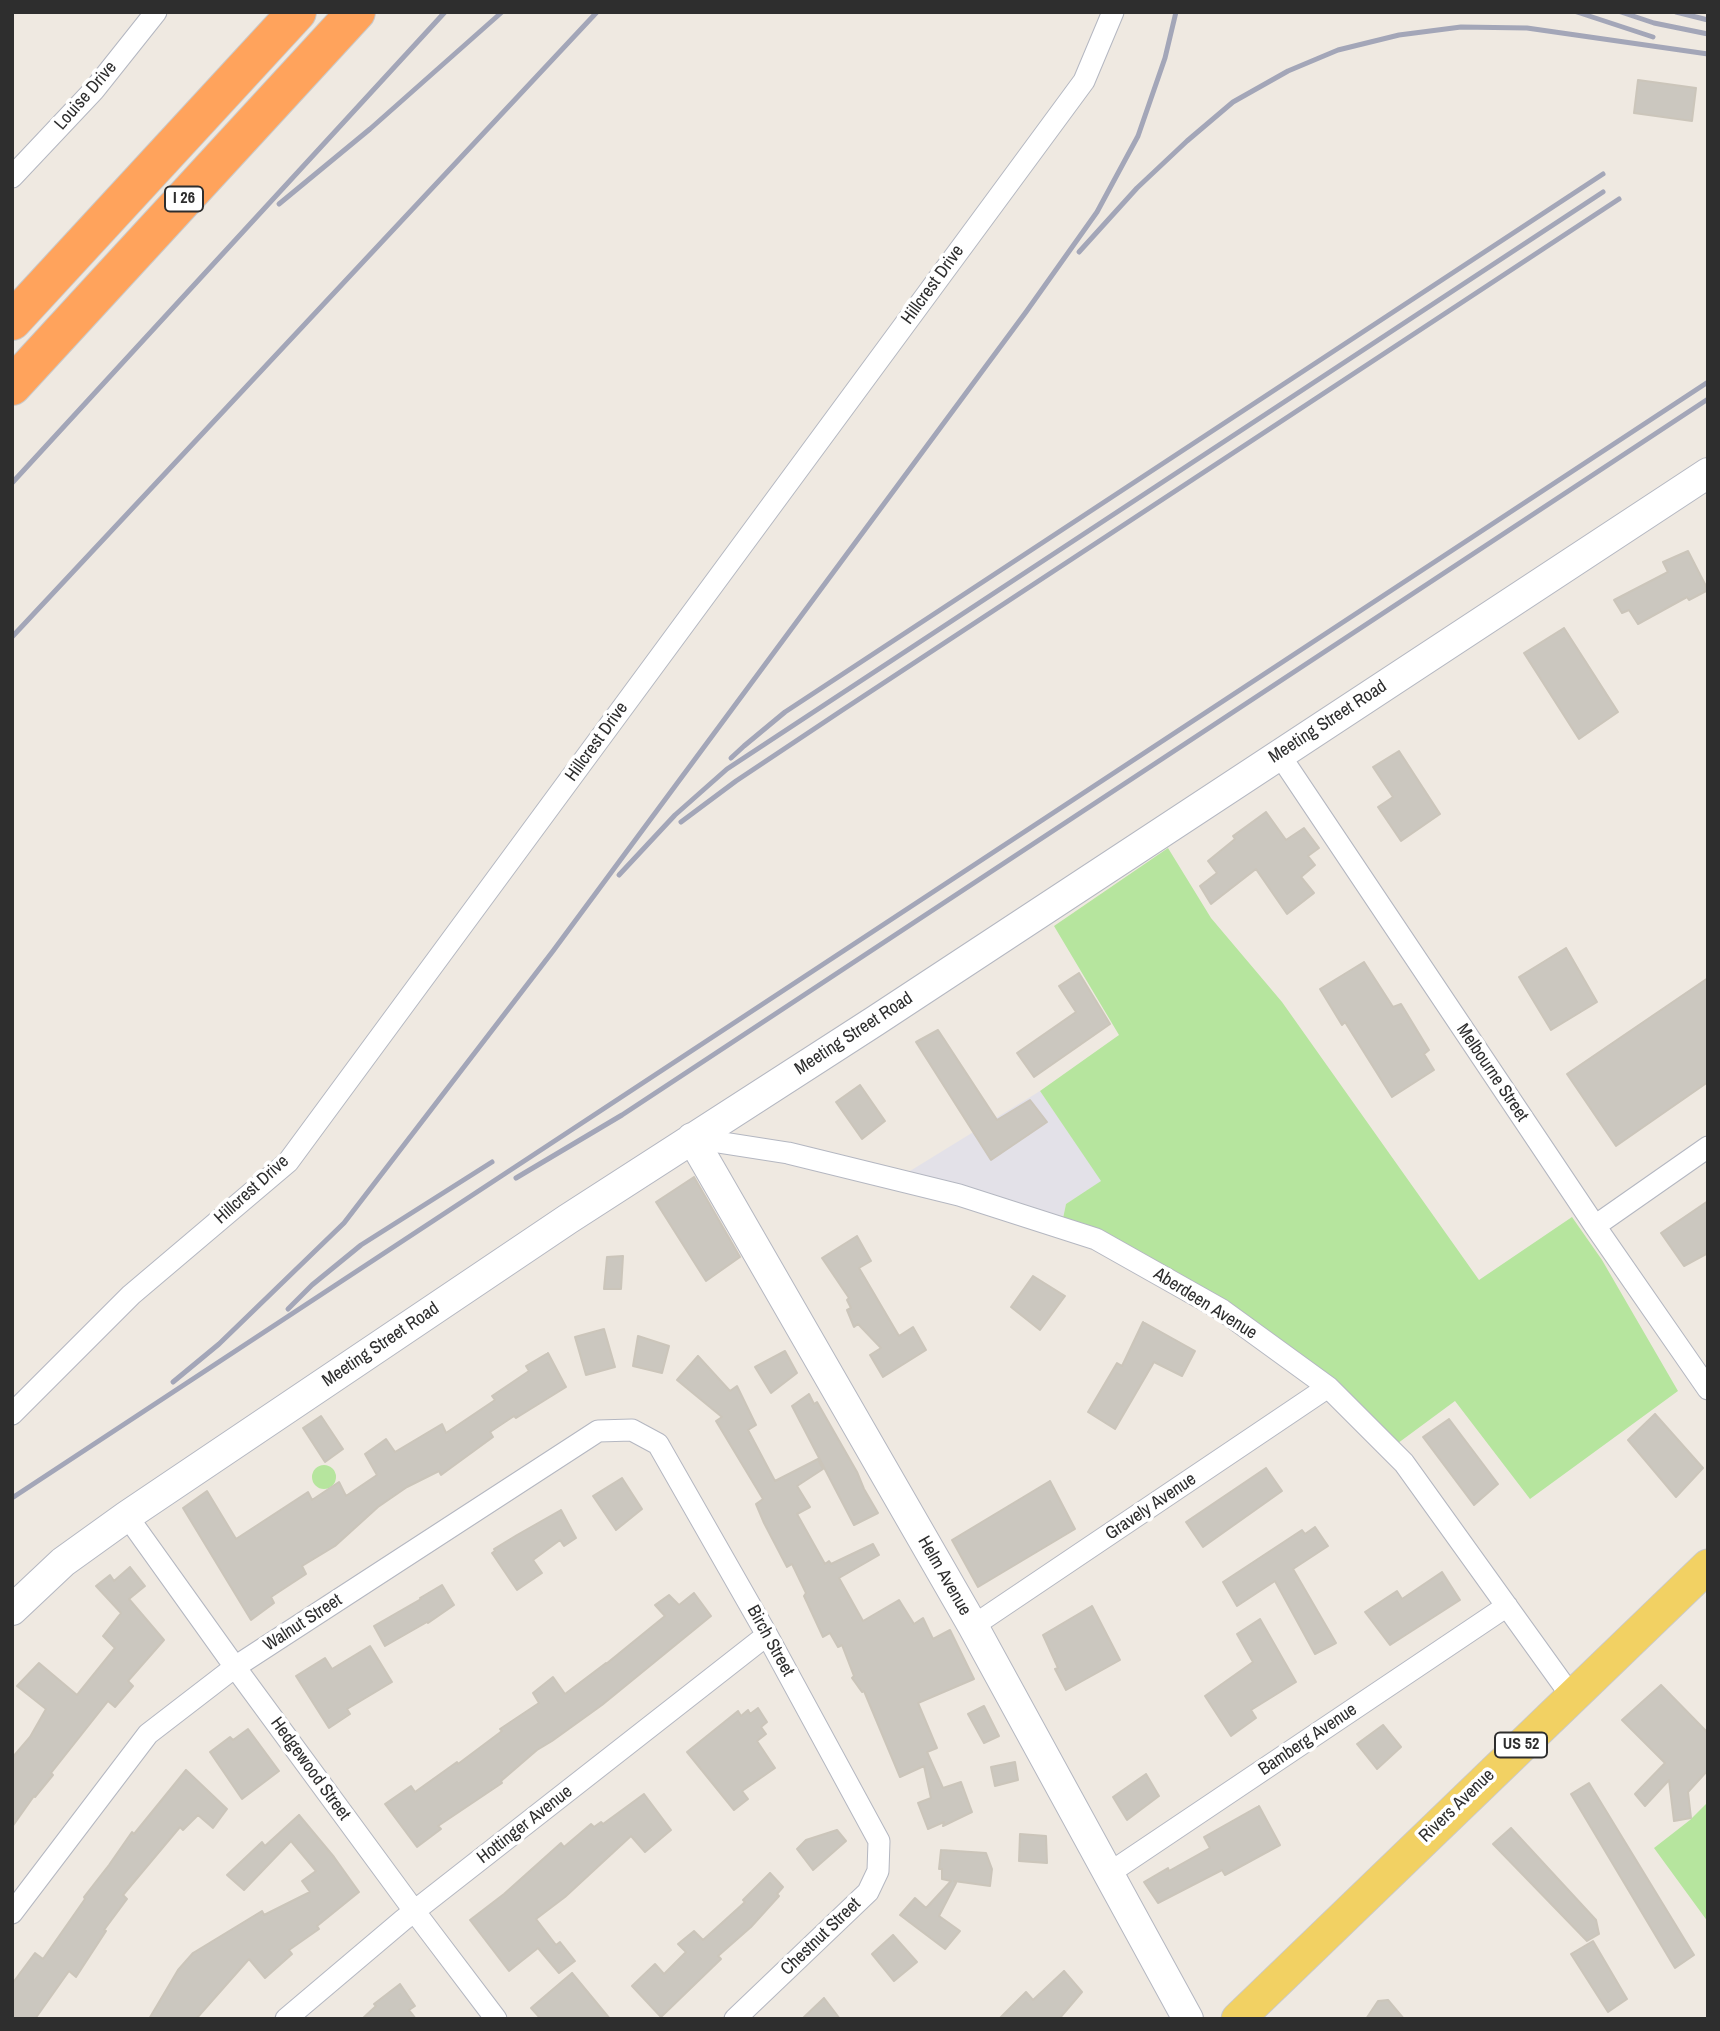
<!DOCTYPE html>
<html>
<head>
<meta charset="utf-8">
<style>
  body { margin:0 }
  #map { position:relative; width:1720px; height:2031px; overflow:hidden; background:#efe9e1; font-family:"Archivo Narrow",sans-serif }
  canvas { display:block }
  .frame { position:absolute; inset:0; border:14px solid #2e2e2e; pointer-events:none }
</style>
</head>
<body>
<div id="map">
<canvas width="1720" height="2031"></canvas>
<div class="frame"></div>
</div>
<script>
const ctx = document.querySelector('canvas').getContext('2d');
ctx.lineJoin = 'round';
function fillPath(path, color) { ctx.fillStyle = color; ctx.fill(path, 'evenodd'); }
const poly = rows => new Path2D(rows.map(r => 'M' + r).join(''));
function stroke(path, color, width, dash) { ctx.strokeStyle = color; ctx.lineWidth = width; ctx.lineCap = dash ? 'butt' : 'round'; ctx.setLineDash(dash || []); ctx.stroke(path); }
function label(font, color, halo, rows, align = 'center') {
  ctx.font = font + ' "Archivo Narrow",sans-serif'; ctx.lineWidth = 7; ctx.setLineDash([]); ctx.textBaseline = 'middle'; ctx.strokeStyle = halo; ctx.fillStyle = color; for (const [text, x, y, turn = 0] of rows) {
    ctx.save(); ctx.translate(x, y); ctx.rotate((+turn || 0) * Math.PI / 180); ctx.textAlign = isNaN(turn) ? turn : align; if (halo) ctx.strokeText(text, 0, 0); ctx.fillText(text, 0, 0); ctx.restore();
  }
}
fillPath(poly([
  [1040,1091,1102,1181,1066,1204,1061,1228,897,1179]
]), '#e3e1e8');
fillPath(poly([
  [1168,848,1211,918,1282,1002,1479,1280,1572,1217,1602,1260,1678,1391,1530,1499,1455,1401,1390,1449,1222,1310,1061,1228,1066,1204,1101,1181,1040,1091,1119,1035,1054,926],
  '312 1477a12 12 0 1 1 24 0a12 12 0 1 1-24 0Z',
  [1708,1802,1708,1922,1654,1848,1690,1820]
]), '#b6e59e');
const building = poly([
  [1638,80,1696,88,1692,121,1634,113,1638,80],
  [1688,551,1708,590,1689,600,1687,597,1638,624,1629,610,1622,613,1614,600,1668,572,1663,562,1688,551],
  [1564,628,1618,712,1579,739,1524,653,1564,628],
  [1399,751,1440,814,1401,841,1378,807,1393,797,1373,767,1399,751],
  [1266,812,1286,840,1304,828,1319,848,1308,856,1315,865,1301,877,1314,893,1287,914,1256,869,1211,904,1200,886,1217,873,1208,861,1235,839,1233,836,1266,812],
  [1566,948,1597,1002,1551,1030,1519,977,1566,948],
  [1364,962,1393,1007,1401,1004,1429,1050,1424,1054,1434,1070,1392,1097,1345,1022,1342,1025,1320,989,1364,962],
  [1079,973,1110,1024,1034,1077,1017,1053,1076,1012,1059,986,1079,973],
  [1708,978,1708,1082,1616,1146,1567,1074,1708,978],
  [938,1030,997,1120,1030,1100,1047,1122,991,1160,916,1042,938,1030],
  [860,1085,885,1121,862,1139,836,1102,860,1085],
  [694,1177,740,1257,706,1281,656,1202,694,1177],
  [1708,1201,1708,1253,1684,1266,1661,1233,1708,1201],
  [857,1236,871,1261,859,1268,899,1336,913,1327,926,1350,883,1377,870,1355,881,1348,858,1324,854,1327,847,1310,851,1308,847,1300,849,1298,822,1258,857,1236],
  [623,1256,621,1289,604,1289,607,1257,623,1256],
  [1033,1276,1065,1296,1040,1330,1011,1307,1033,1276],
  [1143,1322,1195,1351,1182,1376,1154,1362,1115,1429,1088,1412,1117,1363,1122,1366,1143,1322],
  [604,1329,615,1367,586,1375,575,1337,604,1329],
  [638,1336,669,1346,662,1373,633,1366,638,1336],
  [785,1351,797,1373,771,1393,755,1367,785,1351],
  [548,1353,566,1387,516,1418,514,1416,490,1432,493,1437,441,1475,439,1471,407,1487,378,1507,335,1546,302,1566,306,1574,271,1597,274,1603,251,1620,183,1508,207,1491,236,1539,308,1492,312,1500,339,1482,346,1496,377,1475,365,1454,386,1439,395,1452,442,1424,446,1433,495,1400,492,1396,529,1371,526,1366,548,1353],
  [698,1356,730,1391,737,1386,756,1425,748,1430,775,1481,818,1459,823,1469,797,1486,810,1507,797,1514,825,1564,829,1561,831,1564,873,1544,879,1555,839,1578,863,1621,899,1600,914,1624,923,1618,933,1639,950,1630,974,1679,918,1703,937,1748,927,1752,943,1788,961,1782,972,1812,943,1826,944,1822,928,1829,918,1803,931,1798,924,1766,900,1777,864,1691,862,1692,852,1678,854,1676,842,1645,838,1647,830,1633,823,1637,804,1596,806,1593,792,1564,787,1567,764,1523,756,1504,763,1499,716,1421,722,1417,677,1380,698,1356],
  [809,1394,814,1404,817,1402,857,1472,864,1489,878,1513,854,1525,792,1406,809,1394],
  [1655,1414,1703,1468,1676,1497,1628,1440,1655,1414],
  [321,1416,343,1449,325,1462,303,1428,321,1416],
  [1449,1419,1498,1484,1474,1505,1423,1437,1449,1419],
  [1266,1468,1282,1491,1203,1547,1186,1522,1266,1468],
  [622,1478,642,1509,616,1530,593,1496,622,1478],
  [1050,1481,1075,1529,978,1587,952,1540,1050,1481],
  [561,1510,576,1538,564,1546,560,1540,533,1560,542,1573,517,1590,492,1553,495,1551,494,1549,517,1535,561,1510],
  [1315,1527,1328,1546,1293,1569,1336,1643,1315,1654,1275,1581,1237,1606,1223,1582,1302,1530,1305,1534,1315,1527],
  [130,1567,145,1586,129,1599,164,1640,128,1681,133,1686,115,1707,108,1701,51,1773,53,1775,35,1797,34,1796,12,1827,12,1758,30,1737,46,1709,17,1686,39,1663,77,1695,115,1648,103,1636,121,1613,96,1586,110,1575,114,1581,130,1567],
  [1442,1572,1460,1600,1390,1645,1365,1612,1397,1591,1402,1599,1442,1572],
  [442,1585,454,1605,428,1623,427,1622,385,1646,374,1626,421,1599,420,1598,442,1585],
  [694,1593,711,1616,602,1705,552,1741,537,1750,501,1781,502,1783,438,1826,441,1829,417,1847,385,1804,411,1786,415,1792,457,1762,458,1764,502,1731,500,1729,539,1703,533,1693,553,1677,565,1694,606,1663,606,1664,665,1616,655,1605,669,1595,679,1605,694,1593],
  [1092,1606,1120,1660,1066,1690,1055,1669,1058,1668,1043,1635,1092,1606],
  [1260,1619,1296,1682,1251,1710,1256,1718,1231,1736,1205,1696,1253,1662,1237,1634,1260,1619],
  [370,1646,392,1682,347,1709,350,1714,329,1728,296,1676,325,1658,332,1669,370,1646],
  [1661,1685,1708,1733,1708,1770,1688,1792,1691,1818,1674,1821,1669,1780,1645,1806,1635,1794,1665,1763,1622,1720,1661,1685],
  [984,1706,999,1736,984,1743,968,1714,984,1706],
  [758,1708,767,1722,761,1727,766,1734,757,1741,775,1768,742,1791,748,1799,734,1810,687,1752,738,1711,741,1716,748,1710,750,1714,758,1708],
  [1383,1725,1401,1747,1377,1769,1357,1744,1383,1725],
  [248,1729,279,1771,242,1799,210,1752,230,1737,233,1740,248,1729],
  [1015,1762,1018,1780,995,1786,991,1767,1015,1762],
  [186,1770,227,1809,213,1828,198,1815,183,1830,180,1827,123,1895,127,1899,104,1930,106,1931,76,1977,69,1971,35,2019,12,2019,12,1984,35,1953,43,1959,85,1899,84,1897,109,1865,132,1832,134,1834,186,1770],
  [1146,1774,1159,1796,1127,1820,1113,1797,1146,1774],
  [1589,1783,1694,1955,1675,1968,1571,1794,1589,1783],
  [644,1794,671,1830,645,1852,631,1836,565,1897,536,1919,556,1945,560,1942,575,1961,559,1973,538,1948,509,1971,470,1920,504,1894,561,1843,564,1847,591,1824,594,1827,601,1822,603,1824,644,1794],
  [1259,1806,1280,1845,1225,1875,1222,1870,1158,1903,1144,1882,1168,1868,1169,1871,1210,1848,1204,1837,1259,1806],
  [299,1815,334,1857,359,1892,317,1926,319,1929,289,1950,292,1954,265,1978,249,1959,196,2019,149,2019,178,1970,193,1953,262,1911,264,1915,310,1892,302,1881,316,1871,291,1841,244,1890,227,1875,262,1842,265,1846,299,1815],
  [1511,1828,1596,1920,1599,1934,1587,1941,1493,1844,1511,1828],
  [837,1830,846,1841,813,1870,797,1849,806,1840,837,1830],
  [1020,1834,1046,1836,1047,1863,1019,1861,1020,1834],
  [941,1850,986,1853,992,1869,990,1886,954,1881,956,1883,939,1916,960,1931,945,1949,900,1915,915,1898,926,1908,951,1881,942,1879,942,1869,939,1869,941,1850],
  [770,1873,783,1887,777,1894,779,1896,751,1927,718,1956,721,1959,661,2017,632,1986,655,1964,664,1974,686,1952,678,1944,694,1931,703,1940,745,1902,743,1900,770,1873],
  [893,1935,917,1962,894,1981,872,1954,893,1935],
  [1593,1941,1627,1999,1608,2012,1571,1954,1593,1941],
  [1064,1971,1082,1992,1059,2019,999,2019,1026,1992,1033,2000,1064,1971],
  [572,1973,610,2019,541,2019,531,2008,572,1973],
  [400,1984,415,2006,409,2010,416,2019,362,2019,376,2006,374,2004,400,1984],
  [824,1998,840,2019,802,2019,824,1998],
  [1388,2000,1404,2019,1366,2019,1378,2001,1388,2000]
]);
fillPath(building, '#cbc7bf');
stroke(building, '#cbc5ba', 2);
const street = poly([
  [12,177,94,90,156,12],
  [1279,754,1595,1226,1708,1389],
  [692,1138,788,1153,959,1195,1096,1239,1222,1310,1328,1387,1404,1463,1572,1697],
  [1595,1226,1708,1147],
  [12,1414,131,1295,288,1162,1084,81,1113,12],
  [127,1516,235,1667,415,1912,496,2019],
  [973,1626,1328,1387],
  [1108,1874,1507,1606],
  [12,1913,148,1734,235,1667,598,1431,632,1430,658,1444,767,1635,879,1841,878,1871,868,1892,735,2019],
  [286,2019,403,1920,767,1635]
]);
const secondary = poly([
  [692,1138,973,1626,1188,2019],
  [12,1610,63,1562,127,1516,568,1219,875,1021,1708,473]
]);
const primary = poly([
  [1238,2019,1708,1566]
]);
const highway = poly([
  [12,321,297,12],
  [12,386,356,12]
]);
stroke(street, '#b4b7c1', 23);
stroke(secondary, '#b4b7c1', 32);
stroke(primary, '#c9c9c9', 35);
stroke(highway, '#c9c9c9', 40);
stroke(street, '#fff', 21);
stroke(secondary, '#fff', 30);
stroke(primary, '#f2d163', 33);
stroke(highway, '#ffa35c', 38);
stroke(poly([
  [1577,12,1653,37],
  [1621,12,1654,23,1708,34],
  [1676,12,1708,20],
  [279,204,370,129,502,12],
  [1079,252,1137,188,1187,141,1233,102,1288,71,1338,50,1399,35,1461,27,1527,28,1708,54],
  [12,483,445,12],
  [12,637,597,12],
  [731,758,744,746,785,712,1603,174],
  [681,822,736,781,841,711,1619,199],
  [619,875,675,815,727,769,1603,192],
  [516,1178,622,1115,1708,399],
  [288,1309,312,1285,361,1245,492,1162],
  [173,1382,219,1344,344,1223,553,951,1026,312,1097,212,1138,136,1165,58,1176,12],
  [12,1498,1708,382]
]), '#a3a6b8', 5);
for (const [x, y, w] of [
  [184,199,38],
  [1521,1745,52]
]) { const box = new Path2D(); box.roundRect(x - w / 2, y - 12.5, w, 25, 5); ctx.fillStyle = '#fff'; ctx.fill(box); stroke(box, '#2e2e2e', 2); }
label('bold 16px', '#2e2e2e', null, [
  ["I 26",184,199],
  ["US 52",1521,1745]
]);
label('18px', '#2e2e2e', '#fff', [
  ["Louise Drive",86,96,-49],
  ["Hillcrest Drive",933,285,-54],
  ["Meeting Street Road",1328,722,-33],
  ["Hillcrest Drive",597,742,-54],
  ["Meeting Street Road",854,1034,-33],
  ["Melbourne Street",1492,1073,56],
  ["Hillcrest Drive",252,1190,-42],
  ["Aberdeen Avenue",1205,1304,32],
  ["Meeting Street Road",381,1345,-34],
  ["Gravely Avenue",1151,1507,-34],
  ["Helm Avenue",944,1576,60],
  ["Walnut Street",303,1623,-33],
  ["Birch Street",770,1641,61],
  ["Bamberg Avenue",1308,1740,-34],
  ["Hedgewood Street",310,1769,54],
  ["Rivers Avenue",1457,1806,-44],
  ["Hottinger Avenue",525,1825,-38],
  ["Chestnut Street",821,1937,-44]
]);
</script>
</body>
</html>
